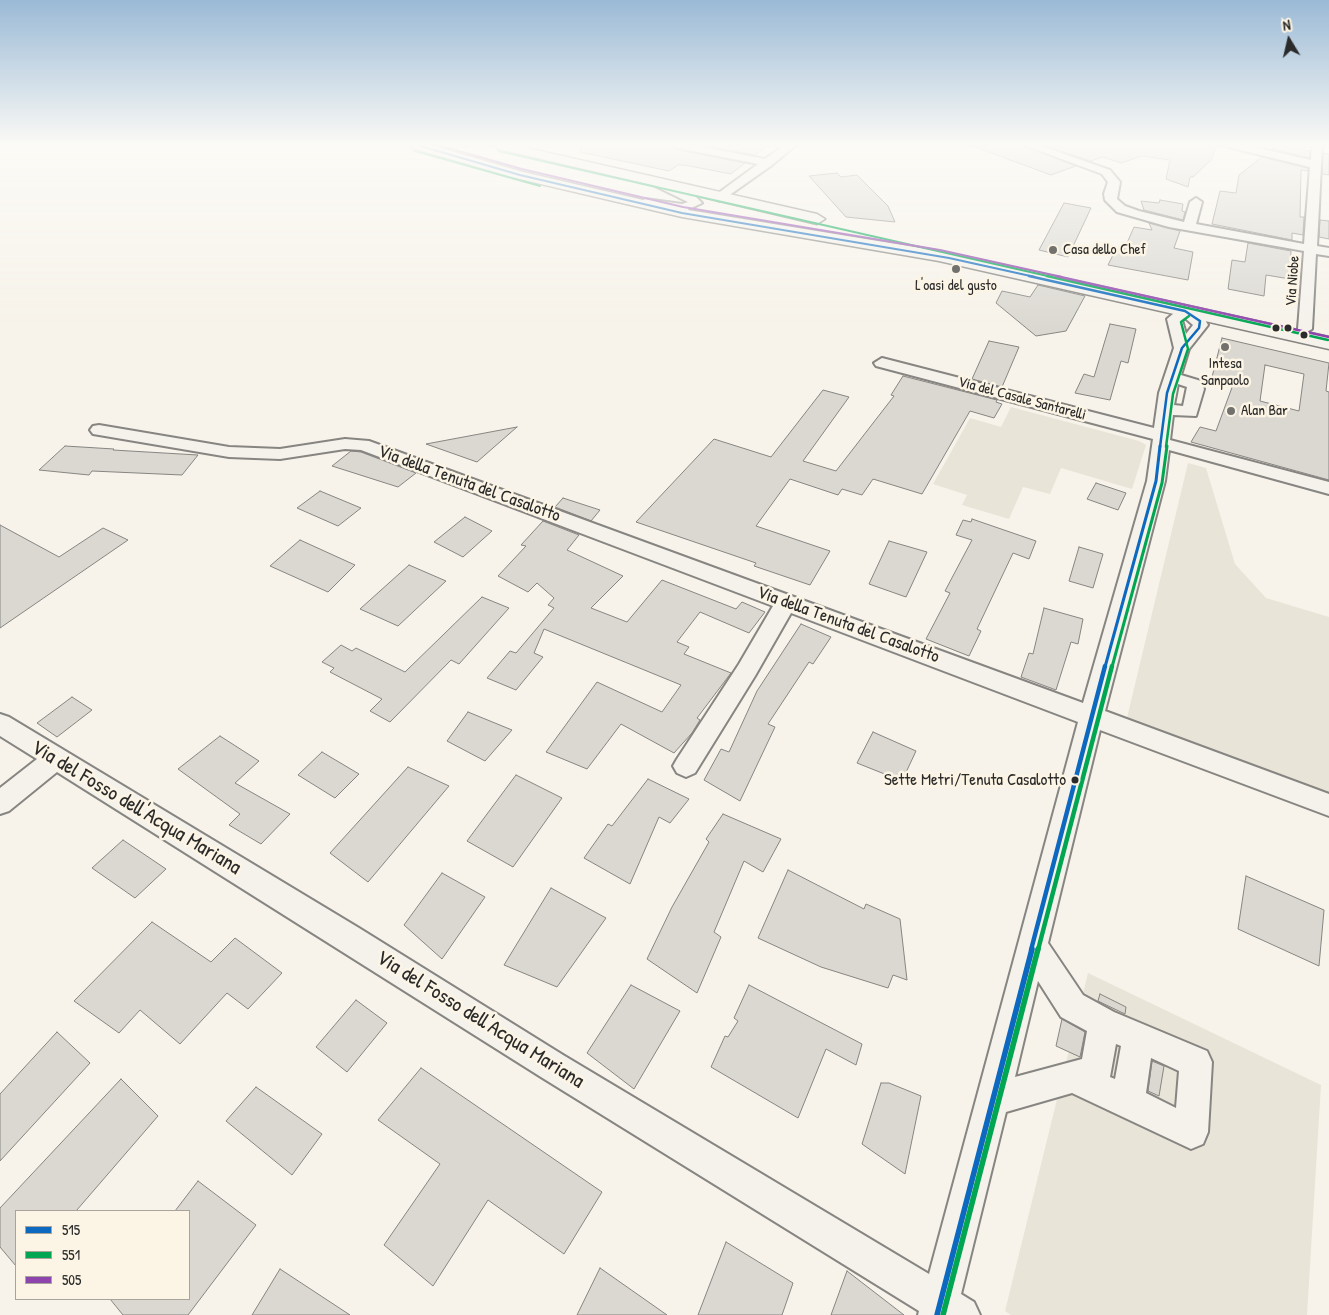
<!DOCTYPE html>
<html>
<head>
<meta charset="utf-8">
<style>
  body { margin:0 }
  #map { position:relative; width:1329px; height:1315px; overflow:hidden; background:#f7f3ea; font-family:"Patrick Hand",sans-serif }
  canvas { display:block }
  .legend { position:absolute; left:15px; top:1210px; width:175px; height:90px; box-sizing:border-box; background:#fcf5e5; border:1px solid #a8a49b; margin:0; padding:6px 9px; list-style:none; font-size:15px; color:#2b2b2b }
  .legend li { display:flex; align-items:center; gap:10px; height:25px }
  .legend b { width:25px; border:1px solid #a8a49b }
  .north { position:absolute; left:1264px; top:15px; width:50px; height:50px; -webkit-text-stroke:4px #fcf5e5; paint-order:stroke; rotate:351deg; font-size:14px; font-weight:700; line-height:20px; text-align:center; color:#2b2b2b }
  .north::after { content:''; display:block; margin:auto; width:18px; height:22px; background:#2b2b2b; clip-path:polygon(50% 0,100% 100%,50% 72%,0 100%) }
</style>
</head>
<body>
<div id="map">
<canvas width="1329" height="1315"></canvas>
<ul class="legend">
<li><b style="height:6px;background:#0c69bf"></b>515</li>
<li><b style="height:6px;background:#00a651"></b>551</li>
<li><b style="height:6px;background:#8e44ad"></b>505</li>
</ul>
<div class="north">N</div>
</div>
<script>
const ctx = document.querySelector('canvas').getContext('2d');
ctx.lineJoin = 'round';
function fillPath(path, color) { ctx.fillStyle = color; ctx.fill(path, 'evenodd'); }
const poly = rows => new Path2D(rows.map(r => 'M' + r).join(''));
function stroke(path, color, width, dash) { ctx.strokeStyle = color; ctx.lineWidth = width; ctx.lineCap = dash ? 'butt' : 'round'; ctx.setLineDash(dash || []); ctx.stroke(path); }
function label(font, color, halo, rows, align = 'center') {
  ctx.font = font + ' "Patrick Hand",sans-serif'; ctx.lineWidth = 5; ctx.setLineDash([]); ctx.textBaseline = 'middle'; ctx.strokeStyle = halo; ctx.fillStyle = color; for (const [text, x, y, turn = 0] of rows) {
    ctx.save(); ctx.translate(x, y); ctx.rotate((+turn || 0) * Math.PI / 180); ctx.textAlign = isNaN(turn) ? turn : align; if (halo) ctx.strokeText(text, 0, 0); ctx.fillText(text, 0, 0); ctx.restore();
  }
}
fillPath(poly([
  [1011,407,1139,441,1146,445,1132,489,1061,468,1050,494,1023,487,1009,519,962,505,967,495,933,484,970,418,1001,427],
  [1188,463,1206,468,1235,564,1266,598,1329,617,1329,796,1126,722],
  [1088,973,1321,1085,1307,1315,1011,1315,1005,1311]
]), '#e9e4d8');
const building = poly([
  [581,145,671,145,678,150,745,163,731,174,684,165,678,165,669,171,580,152,581,145],
  [700,145,769,145,755,155,700,145],
  [976,145,1022,145,1076,166,1051,175,975,147,976,145],
  [1043,145,1217,145,1211,160,1193,177,1190,177,1188,187,1166,179,1170,160,1142,156,1121,163,1103,157,1091,161,1043,145],
  [1278,145,1307,145,1303,150,1310,151,1309,158,1272,149,1278,145],
  [1323,153,1329,154,1329,175,1322,174,1323,153],
  [1262,157,1308,168,1308,171,1301,170,1300,217,1304,217,1303,235,1292,233,1292,240,1212,224,1220,191,1236,193,1239,175,1262,157],
  [837,173,841,177,857,175,888,206,895,222,846,217,809,176,837,173],
  [1160,200,1183,204,1182,211,1185,212,1183,220,1144,210,1141,201,1159,203,1160,200],
  [1064,203,1091,208,1068,257,1039,250,1064,203],
  [1320,220,1329,221,1329,239,1319,237,1320,220],
  [1149,223,1180,231,1174,248,1193,252,1188,280,1108,265,1116,249,1124,250,1134,227,1152,230,1149,223],
  [1248,243,1291,251,1290,279,1266,275,1264,296,1228,289,1232,260,1245,262,1248,243],
  [1038,285,1085,296,1066,331,1036,336,996,303,1002,291,1030,297,1038,285],
  [1110,324,1136,329,1128,363,1121,361,1110,400,1075,393,1084,374,1094,377,1110,324],
  [1222,338,1329,363,1326,391,1329,392,1329,480,1191,442,1200,427,1216,431,1234,382,1212,377,1222,338],
  [1265,365,1304,374,1299,411,1260,401,1265,365],
  [989,341,1019,347,1002,387,972,379,989,341],
  [903,376,997,400,996,402,1002,404,994,418,970,411,922,494,873,479,862,495,842,489,838,495,790,479,756,526,830,551,810,585,754,566,756,563,636,522,714,439,771,457,823,390,849,397,803,461,836,471,894,396,891,395,903,376],
  [517,427,477,462,426,444,517,427],
  [65,446,114,449,113,450,198,455,182,475,92,471,89,475,39,470,65,446],
  [351,451,361,452,416,473,398,487,332,466,351,451],
  [1096,483,1126,493,1118,510,1087,499,1096,483],
  [320,491,361,508,338,526,297,508,320,491],
  [563,498,600,510,591,521,555,507,563,498],
  [465,517,492,531,463,557,434,542,465,517],
  [972,519,1036,541,1029,559,1013,553,977,629,981,631,969,656,926,639,950,593,945,591,972,540,956,535,963,520,971,522,972,519],
  [543,521,579,535,567,550,623,576,591,608,627,622,662,580,736,609,742,602,765,612,749,633,700,612,677,642,689,647,684,654,731,673,697,718,700,720,692,733,674,753,621,724,587,769,546,752,597,682,662,712,681,685,544,629,534,653,543,657,516,690,487,678,510,651,516,653,554,608,548,605,554,598,537,583,528,592,498,576,526,546,521,545,543,521],
  [0,525,59,557,103,528,128,540,0,628,0,525],
  [300,540,355,565,328,592,270,566,300,540],
  [889,541,927,552,906,597,869,584,889,541],
  [1079,547,1103,554,1093,588,1069,581,1079,547],
  [409,565,446,581,398,626,360,609,409,565],
  [482,597,509,608,459,664,451,660,390,722,370,711,382,699,330,672,334,668,322,662,341,645,352,651,356,648,405,672,482,597],
  [1044,608,1083,619,1078,644,1071,642,1056,690,1021,677,1029,653,1033,654,1044,608],
  [801,624,831,637,813,664,809,662,768,724,775,727,740,801,704,780,721,749,729,752,757,691,801,624],
  [72,697,92,710,57,737,37,723,72,697],
  [468,712,512,730,485,761,447,741,468,712],
  [873,732,916,751,902,781,857,763,873,732],
  [220,736,259,761,235,783,290,814,261,844,229,825,240,814,178,769,220,736],
  [322,752,359,774,335,798,298,775,322,752],
  [408,767,449,786,368,882,330,853,408,767],
  [516,775,562,798,513,867,467,841,516,775],
  [648,779,689,799,670,823,659,817,630,884,584,858,608,824,612,826,648,779],
  [723,814,781,839,763,872,744,861,714,932,721,937,697,993,647,959,672,907,709,842,706,839,723,814],
  [123,840,166,869,135,898,92,868,123,840],
  [788,870,864,909,866,904,900,919,907,980,893,975,888,988,821,967,758,938,788,870],
  [442,873,485,897,442,959,404,925,442,873],
  [1246,876,1324,910,1319,966,1238,929,1246,876],
  [551,888,606,918,557,987,504,965,551,888],
  [152,922,211,962,235,938,282,973,248,1009,227,993,180,1044,140,1010,119,1033,74,1001,152,922],
  [631,985,680,1011,634,1089,587,1053,631,985],
  [749,985,862,1044,856,1065,826,1049,798,1118,711,1067,725,1036,728,1037,738,1021,734,1018,749,985],
  [1100,994,1126,1007,1125,1014,1098,1001,1100,994],
  [356,1000,387,1023,347,1072,316,1047,356,1000],
  [1062,1019,1085,1032,1080,1057,1056,1046,1062,1019],
  [57,1032,90,1063,0,1161,0,1094,57,1032],
  [1152,1061,1164,1066,1159,1096,1148,1091,1152,1061],
  [421,1068,602,1192,564,1254,488,1200,433,1286,384,1245,440,1164,378,1120,421,1068],
  [121,1079,158,1116,76,1211,16,1211,16,1266,0,1247,0,1208,121,1079],
  [881,1083,889,1083,921,1096,905,1174,862,1144,881,1083],
  [256,1087,322,1134,292,1175,226,1121,256,1087],
  [198,1181,256,1225,188,1315,123,1315,110,1299,189,1299,189,1211,175,1211,198,1181],
  [726,1242,793,1283,782,1315,698,1315,726,1242],
  [600,1268,667,1315,577,1315,600,1268],
  [280,1269,350,1315,252,1315,280,1269],
  [847,1271,904,1315,831,1315,847,1271]
]);
fillPath(building, '#dad8d1');
stroke(building, '#878581', 1);
const minor = poly([
  [673,145,692,145,765,159,785,145,796,145,772,165,721,201,717,200,717,194,758,164,678,148,673,145],
  [1024,145,1038,145,1110,170,1120,182,1117,199,1125,206,1139,211,1184,222,1190,202,1196,198,1202,202,1196,224,1304,244,1310,167,1228,147,1227,145,1244,145,1311,160,1312,145,1322,145,1317,246,1329,248,1329,256,1316,254,1312,329,1305,333,1298,329,1304,251,1169,227,1117,212,1105,200,1104,194,1108,182,1102,174,1024,145],
  [653,178,693,194,702,203,683,212,641,206,639,203,645,199,682,204,688,202,649,183,647,181,653,178],
  [1185,307,1203,316,1208,325,1189,349,1181,375,1201,381,1204,389,1196,416,1173,415,1170,440,1329,482,1329,494,1169,450,1165,481,1105,711,1329,794,1329,816,1100,730,1048,943,1083,995,1114,1012,1207,1051,1212,1062,1208,1132,1203,1144,1191,1149,1072,1093,1006,1112,961,1294,974,1302,980,1315,918,1315,919,1311,541,1077,57,772,9,811,0,814,0,788,37,759,0,736,0,714,9,717,359,928,563,1055,929,1274,1078,722,791,613,755,676,695,773,686,777,677,773,673,766,677,759,739,664,773,606,361,450,345,449,280,459,229,457,99,435,93,434,90,430,93,426,99,425,229,447,280,449,345,439,369,441,1083,703,1147,481,1153,439,876,366,874,363,882,358,1154,428,1159,393,1174,348,1167,319,1180,308,1185,307],
  [1185,318,1193,325,1186,334,1182,320,1185,318],
  [1178,384,1187,387,1183,406,1174,405,1178,384],
  [1038,981,1061,1017,1087,1031,1082,1059,1015,1077,1038,981],
  [1116,1044,1121,1046,1115,1079,1110,1077,1116,1044],
  [1151,1058,1179,1071,1176,1108,1146,1093,1151,1058]
]);
const major = poly([
  [411,145,430,145,523,172,682,209,939,251,1329,337,1329,349,939,261,682,217,515,178,412,148,411,145],
  [493,145,514,145,817,214,825,219,817,224,499,149,493,145]
]);
stroke(minor, '#878581', 4);
stroke(major, '#878581', 3);
fillPath(minor, '#f5f2ec');
fillPath(major, '#f5f2ec');
stroke(poly([
  [417,145,520,175,682,213,949,258,1035,277]
]), '#0c69bf', 2);
stroke(poly([
  [1029,276,1185,311,1200,321,1199,328,1182,348,1167,393,1160,447]
]), '#0c69bf', 2.5);
stroke(poly([
  [1105,667,1156,481,1160,446]
]), '#0c69bf', 3);
stroke(poly([
  [1031,950,1105,666]
]), '#0c69bf', 4.5);
stroke(poly([
  [937,1315,1032,949]
]), '#0c69bf', 5.5);
stroke(poly([
  [415,151,540,186],
  [498,151,1052,277]
]), '#00a651', 2);
stroke(poly([
  [1047,276,1328,340],
  [1166,447,1173,394,1188,349,1181,322,1189,316]
]), '#00a651', 2.5);
stroke(poly([
  [1112,667,1162,483,1167,446]
]), '#00a651', 3);
stroke(poly([
  [1038,950,1112,666]
]), '#00a651', 4.5);
stroke(poly([
  [943,1315,1038,949]
]), '#00a651', 5.5);
stroke(poly([
  [438,145,522,169,683,207,940,250,1062,277]
]), '#8e44ad', 2);
stroke(poly([
  [1056,276,1329,337]
]), '#8e44ad', 2.5);
const sky = ctx.createLinearGradient(0, 0, 0, 329);
sky.addColorStop(0, '#9bbad6');
sky.addColorStop(0.44, '#fbfaf6');
sky.addColorStop(1, '#fbfaf600');
ctx.fillStyle = sky;
ctx.fillRect(0, 0, 1329, 329);
for (const [x, y, r, color] of [
  [1053,250,5,"#72716e"],
  [956,269,5,"#72716e"],
  [1276,328,4.5,"#2b2b2b"],
  [1288,328,4.5,"#2b2b2b"],
  [1304,335,4.5,"#2b2b2b"],
  [1225,347,5,"#72716e"],
  [1231,411,5,"#72716e"],
  [1075,780,4.5,"#2b2b2b"]
]) { const dot = new Path2D(); dot.arc(x, y, r, 0, 2 * Math.PI); ctx.fillStyle = color; ctx.fill(dot); stroke(dot, '#fcf5e5', 2); }
label('15px', '#2b2b2b', '#fcf5e5', [
  ["Casa dello Chef",1063,250],
  ["L'oasi del gusto",956,286,"center"],
  ["Intesa",1225,364,"center"],
  ["Sanpaolo",1225,381,"center"],
  ["Alan Bar",1241,411]
], 'left');
label('15px', '#2b2b2b', '#fcf5e5', [
  ["Via Niobe",1293,281,-86],
  ["Via del Casale Santarelli",1022,399,15]
]);
label('17px', '#2b2b2b', '#fcf5e5', [
  ["Sette Metri/Tenuta Casalotto",1066,780]
], 'right');
label('18px', '#2b2b2b', '#fcf5e5', [
  ["Via della Tenuta del Casalotto",469,484,20],
  ["Via della Tenuta del Casalotto",848,625,20]
]);
label('21px', '#2b2b2b', '#fcf5e5', [
  ["Via del Fosso dell'Acqua Mariana",136,808,31],
  ["Via del Fosso dell'Acqua Mariana",480,1020,32]
]);
</script>
</body>
</html>
